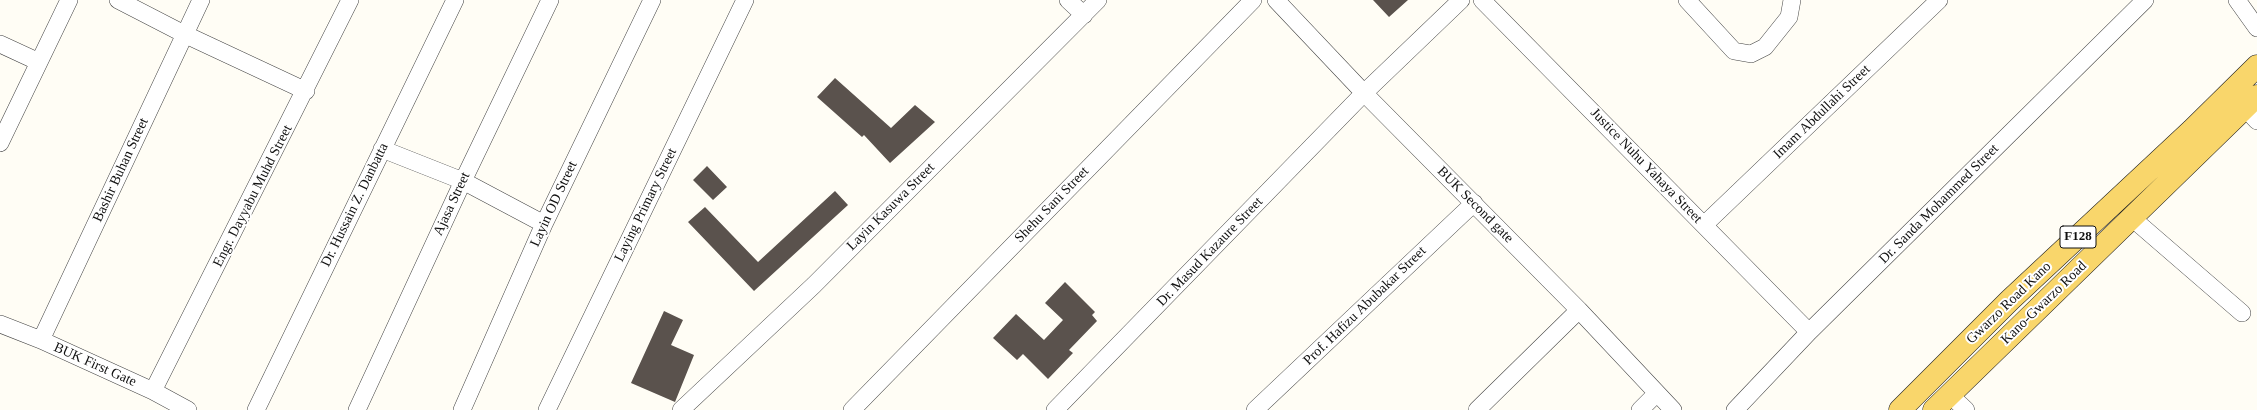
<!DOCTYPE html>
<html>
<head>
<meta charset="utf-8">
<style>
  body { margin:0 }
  canvas { display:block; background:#fffdf5 }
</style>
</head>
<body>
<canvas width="2257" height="410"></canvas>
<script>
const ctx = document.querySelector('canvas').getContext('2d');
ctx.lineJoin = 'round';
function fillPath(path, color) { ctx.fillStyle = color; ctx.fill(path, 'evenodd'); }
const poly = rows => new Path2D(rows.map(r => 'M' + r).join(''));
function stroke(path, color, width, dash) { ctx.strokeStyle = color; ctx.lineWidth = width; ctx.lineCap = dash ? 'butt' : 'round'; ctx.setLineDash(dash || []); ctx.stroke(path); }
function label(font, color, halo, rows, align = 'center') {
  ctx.font = font + ' "Times New Roman",serif'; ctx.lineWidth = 4; ctx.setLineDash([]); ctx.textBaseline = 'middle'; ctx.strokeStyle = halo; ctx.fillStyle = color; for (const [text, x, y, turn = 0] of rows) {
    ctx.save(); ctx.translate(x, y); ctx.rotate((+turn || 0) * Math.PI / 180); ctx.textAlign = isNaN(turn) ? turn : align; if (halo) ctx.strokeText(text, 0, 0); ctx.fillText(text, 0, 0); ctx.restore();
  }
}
fillPath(poly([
  [1373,0,1408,0,1389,17],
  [835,78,891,128,915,105,935,122,890,163,864,135,862,137,817,97],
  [707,166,727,187,713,200,693,180],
  [835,191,848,205,754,291,688,222,705,207,758,262],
  [1065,282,1095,312,1092,315,1097,321,1069,350,1073,353,1048,379,1023,354,1017,360,993,338,1016,314,1044,340,1063,320,1045,303],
  [664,311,683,320,671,345,694,355,675,402,631,383]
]), '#5a524d');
const minor = poly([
  [118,0,184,34,306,91],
  [1068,0,1084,15],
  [1276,0,1364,93,1579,310,1673,410],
  [1482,0,1809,332],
  [1687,0,1734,51,1751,54,1765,47,1789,17,1792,0],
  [2237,0,2257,28],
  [0,44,39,62],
  [2245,108,2257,121],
  [0,143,69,0],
  [382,149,463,181,544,224],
  [2132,218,2242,313],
  [1704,225,1939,0],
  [0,324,41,340,153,391,188,410],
  [41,340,201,0],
  [153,391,350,0],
  [1950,395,1966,410],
  [256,410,455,0],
  [357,410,463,181,550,0],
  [462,410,544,224,652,0],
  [547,410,745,0],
  [681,410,814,285,1098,0],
  [852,410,1253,0],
  [1055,410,1364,93,1461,0],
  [1255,410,1474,203],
  [1477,410,1579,310],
  [1640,410,1656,394],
  [1735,410,1809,332,2145,0]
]);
const major = poly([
  [1900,410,2010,300,2192,130,2257,66],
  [1934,410,2257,96]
]);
stroke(minor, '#444', 18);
stroke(major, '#222', 23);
stroke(minor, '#fff', 17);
stroke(major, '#f9d66b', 22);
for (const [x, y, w] of [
  [2078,237,36]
]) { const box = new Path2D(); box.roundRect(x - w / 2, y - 11, w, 22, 3); ctx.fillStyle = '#fff'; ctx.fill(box); stroke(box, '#111', 1); }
label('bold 13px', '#111', null, [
  ["F128",2078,237]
]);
label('14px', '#111', '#fff', [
  ["Imam Abdullahi Street",1822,112,-44],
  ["Justice Nuhu Yahaya Street",1646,166,46],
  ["Bashir Buhan Street",121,170,-65],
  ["Engr. Dayyabu Muhd Street",253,196,-63],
  ["Ajasa Street",452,204,-65],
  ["Layin OD Street",554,204,-65],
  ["Dr. Sanda Mohammed Street",1939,204,-45],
  ["Dr. Hussain Z. Danbatta",355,205,-64],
  ["Laying Primary Street",646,205,-64],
  ["Shehu Sani Street",1052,205,-46],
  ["BUK Second gate",1475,205,45],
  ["Layin Kasuwa Street",891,207,-45],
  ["Dr. Masud Kazaure Street",1210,252,-46],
  ["Gwarzo Road Kano",2009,303,-44],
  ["Kano-Gwarzo Road",2044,303,-44],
  ["Prof. Hafizu Abubakar Street",1365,306,-44],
  ["BUK First Gate",95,365,24]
]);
</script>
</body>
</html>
